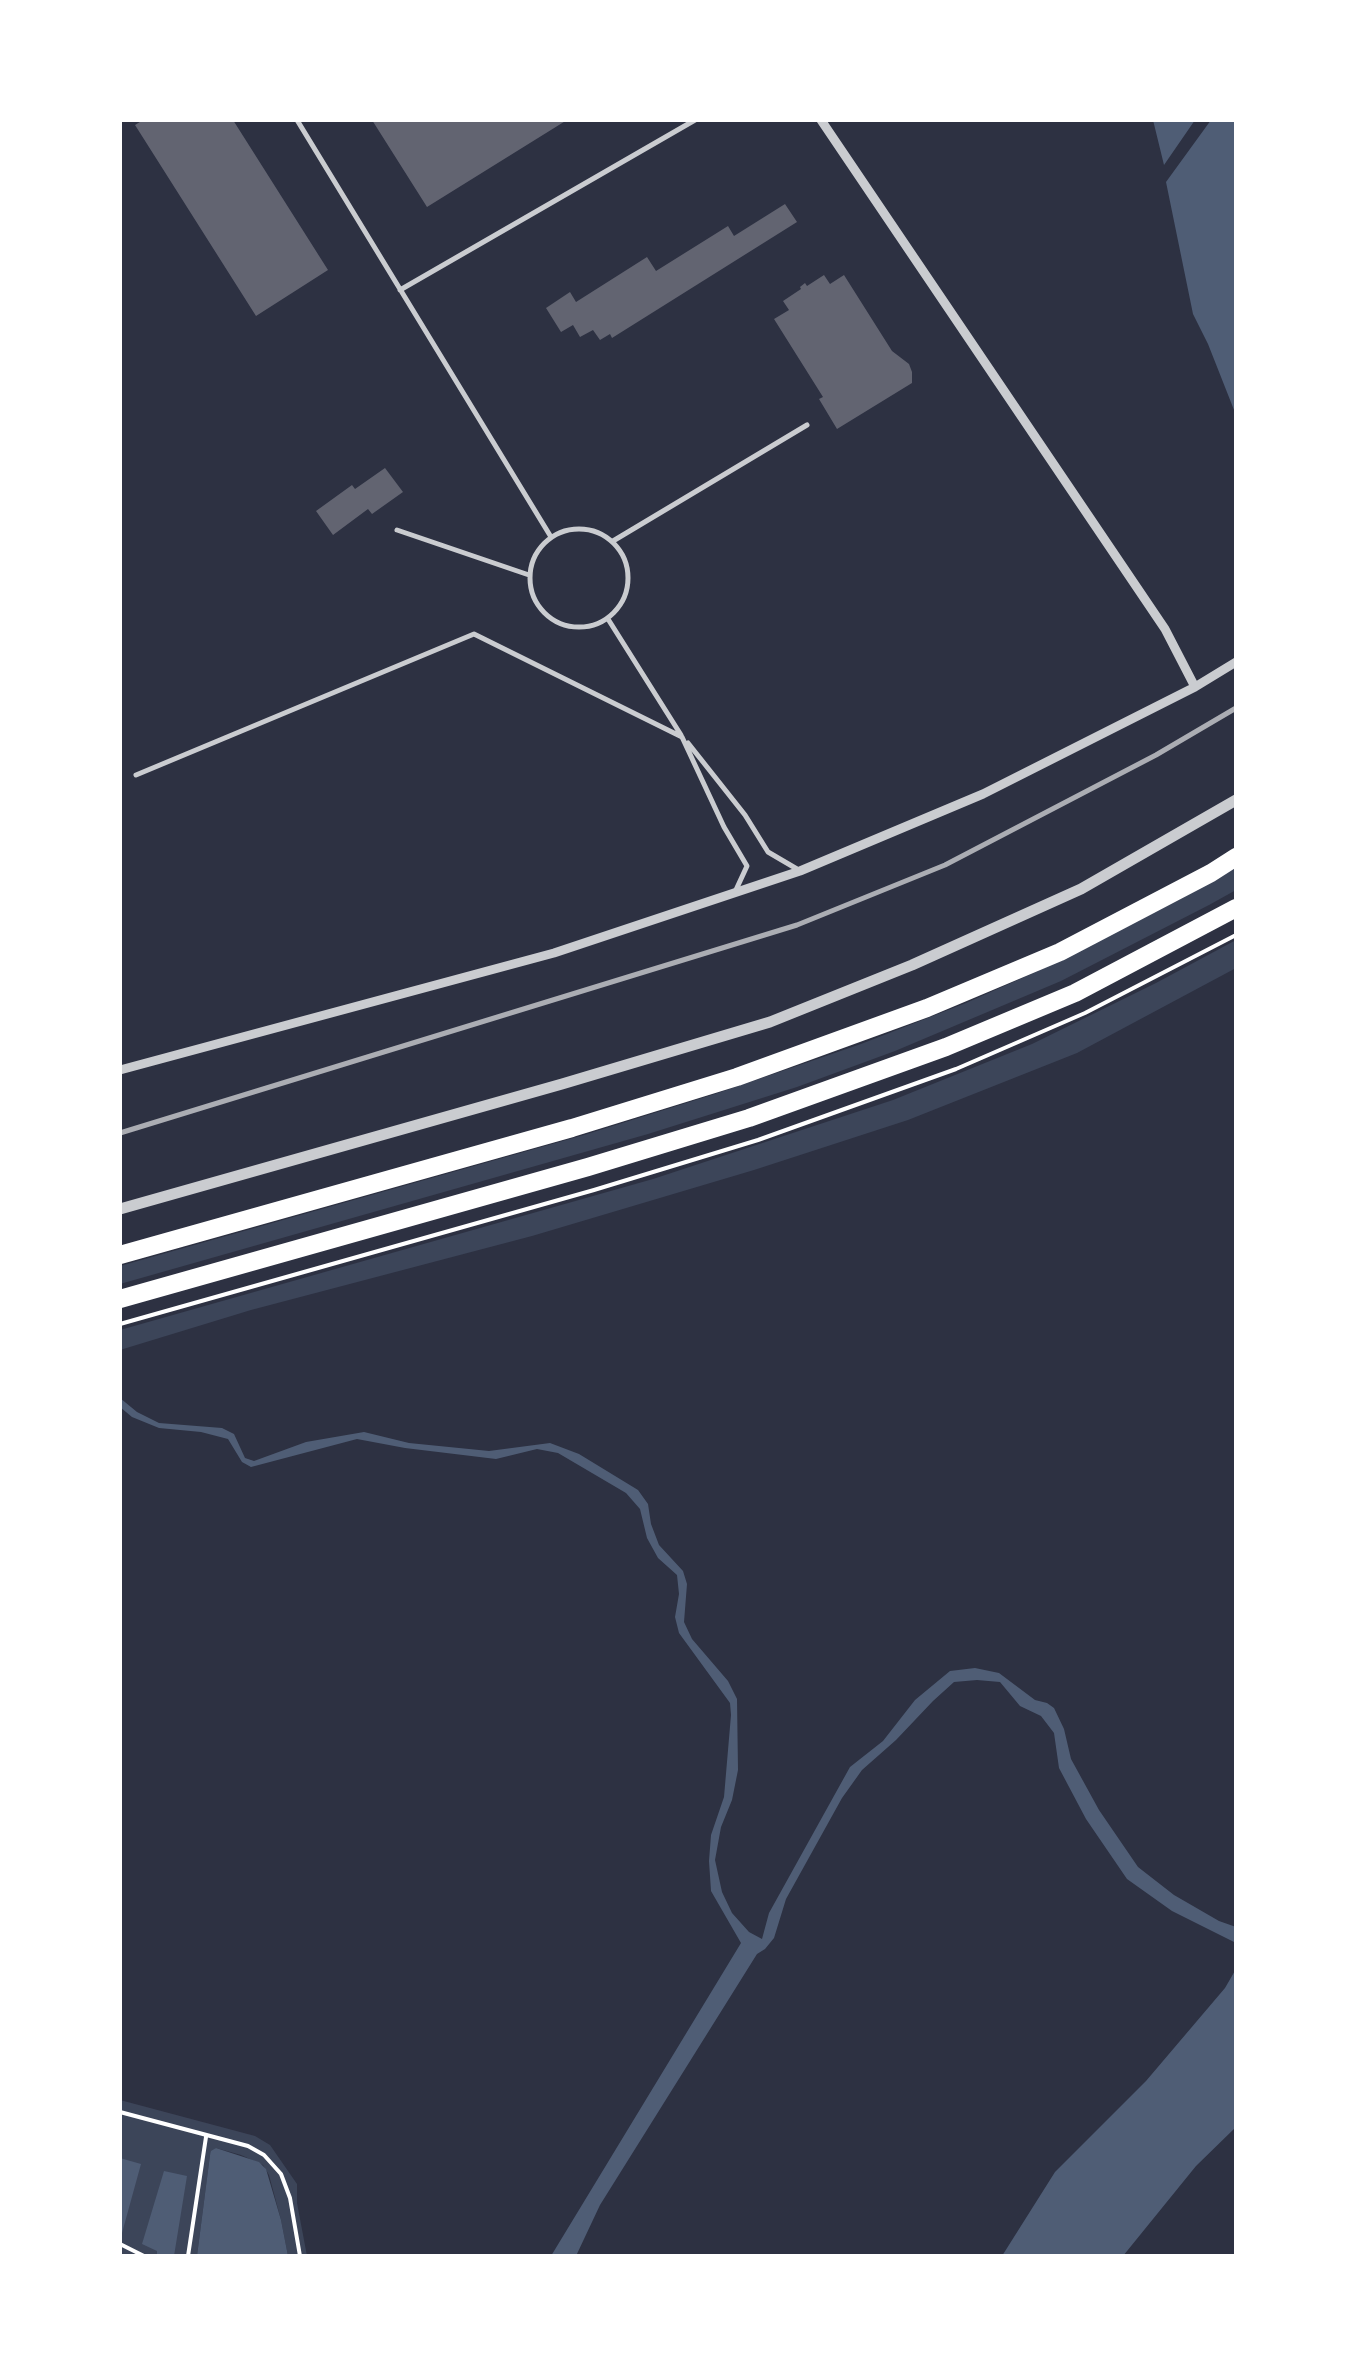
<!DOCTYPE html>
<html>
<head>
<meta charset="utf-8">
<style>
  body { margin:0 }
  #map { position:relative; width:1356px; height:2376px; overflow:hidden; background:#2d3142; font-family:"Roboto Serif",serif }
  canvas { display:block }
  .frame { position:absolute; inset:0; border:122px solid #fff; pointer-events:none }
</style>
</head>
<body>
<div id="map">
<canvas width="1356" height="2376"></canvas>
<div class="frame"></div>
</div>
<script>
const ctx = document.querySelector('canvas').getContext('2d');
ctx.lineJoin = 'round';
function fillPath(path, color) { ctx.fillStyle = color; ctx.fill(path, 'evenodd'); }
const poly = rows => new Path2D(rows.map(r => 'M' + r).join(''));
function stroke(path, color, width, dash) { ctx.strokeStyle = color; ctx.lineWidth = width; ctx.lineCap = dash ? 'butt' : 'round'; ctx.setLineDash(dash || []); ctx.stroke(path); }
fillPath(poly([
  [1236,867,1236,890,1209,905,1061,981,895,1051,797,1087,648,1134,120,1284,120,1266,584,1135,715,1094,861,1044,966,1003,1038,971,1179,900],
  [1236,940,1236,968,1077,1053,908,1120,754,1170,532,1236,251,1310,120,1350,120,1330,653,1179,893,1100,1032,1044,1156,983],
  [120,2100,255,2136,270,2145,297,2184,297,2203,307,2256,288,2256,281,2220,269,2175,263,2165,241,2155,216,2148,210,2155,197,2256,120,2255]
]), '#3c4559');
fillPath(poly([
  [1153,120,1195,120,1164,165],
  [1211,120,1236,120,1236,415,1208,344,1193,314,1166,182],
  [120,1398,137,1412,159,1423,222,1428,234,1434,245,1458,254,1461,306,1442,364,1432,409,1443,489,1451,550,1443,579,1454,638,1490,648,1504,651,1524,659,1545,683,1571,687,1584,684,1622,692,1639,728,1681,737,1699,738,1770,732,1800,721,1827,715,1860,722,1892,732,1913,749,1932,762,1939,769,1913,850,1767,883,1741,915,1700,950,1671,975,1668,999,1673,1035,1700,1047,1703,1054,1708,1064,1729,1071,1759,1099,1810,1138,1867,1174,1895,1219,1921,1236,1927,1236,1943,1172,1911,1127,1879,1086,1819,1059,1768,1054,1733,1041,1716,1020,1706,1000,1682,977,1680,954,1682,933,1701,896,1740,862,1770,842,1798,786,1899,774,1938,765,1949,757,1954,600,2205,576,2256,551,2256,741,1943,711,1891,709,1861,711,1835,724,1797,731,1715,730,1703,679,1633,675,1617,679,1594,677,1575,658,1558,647,1538,640,1509,626,1493,558,1453,537,1449,496,1459,405,1448,357,1439,251,1467,242,1462,228,1439,201,1432,159,1428,132,1417,120,1407],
  [1236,1969,1236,2127,1196,2166,1123,2256,1002,2256,1055,2172,1146,2081,1225,1988],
  [216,2148,259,2162,266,2169,281,2220,288,2256,197,2256,210,2155,211,2151],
  [120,2158,141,2164,122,2233,120,2231],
  [164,2171,187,2176,174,2256,163,2254,157,2256,157,2251,142,2244]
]), '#4f5d75');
fillPath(poly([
  [143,120,233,120,328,270,256,316,135,125],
  [372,120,567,120,427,207],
  [785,204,797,222,612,338,610,334,600,340,593,330,580,337,573,325,561,332,546,308,570,292,576,302,647,257,656,271,728,226,734,236],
  [824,275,830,284,844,275,892,351,909,364,912,372,912,383,837,429,819,399,823,397,774,319,789,310,783,301,801,289,800,287,805,283,807,286],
  [385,468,403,492,372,514,368,509,333,535,316,511,352,485,355,489]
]), '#626471');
stroke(poly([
  [120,1324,594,1190,758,1140,956,1069,1085,1013,1236,935],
  [120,2112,248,2146,264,2155,281,2174,290,2198,300,2256],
  [120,2244,144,2256],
  [188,2256,206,2137]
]), '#fff', 4);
stroke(poly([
  [297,120,551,537],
  [400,290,695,120],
  '530 578a49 49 0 1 1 98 0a49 49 0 1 1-98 0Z',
  [397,530,529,575],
  [613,541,807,425],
  [608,619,681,735],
  [688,743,745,815,768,852,797,869],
  [136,775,474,634,682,737,724,827,747,866,735,892]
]), '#caccd0', 5);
stroke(poly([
  [821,120,1165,629,1195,687],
  [120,1070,554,953,800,871,983,794,1195,687,1236,662]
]), '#caccd0', 9);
stroke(poly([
  [120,1209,562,1084,770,1022,912,965,1081,889,1236,800]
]), '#caccd0', 11);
stroke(poly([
  [120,1255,572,1128,737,1077,927,1008,1060,952,1211,873,1236,857],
  [120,1299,588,1167,749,1118,946,1047,1075,993,1236,908]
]), '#fff', 18);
stroke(poly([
  [120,1133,797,925,945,865,1156,755,1236,708]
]), '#abadb3', 5);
</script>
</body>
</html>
